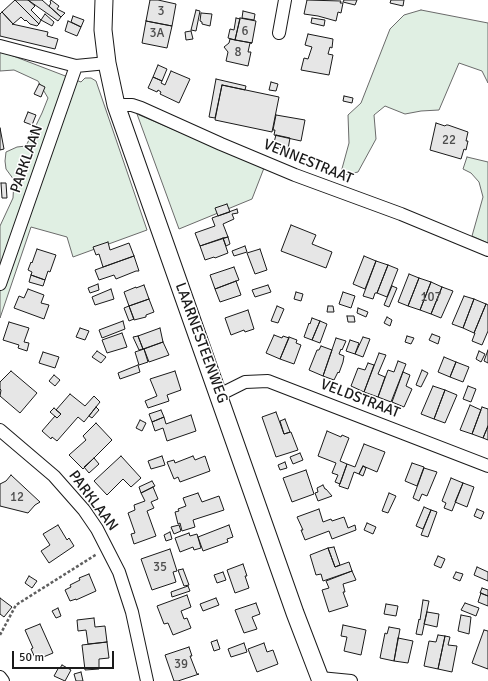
<!DOCTYPE html>
<html>
<head>
<meta charset="utf-8">
<style>
  body { margin:0 }
  #map { position:relative; width:488px; height:681px; overflow:hidden; background:#fff; font-family:Signika,sans-serif }
  canvas { display:block }
  .scale { position:absolute; left:12px; top:651px; width:102px; height:18px; box-sizing:border-box; border:2px solid #1a1a1a; border-top:0; padding-left:5px; font-size:12px; line-height:14px; white-space:nowrap; color:#1a1a1a; -webkit-text-stroke:3px #fff; paint-order:stroke }
</style>
</head>
<body>
<div id="map">
<canvas width="488" height="681"></canvas>
<div class="scale">50 m</div>
</div>
<script>
const ctx = document.querySelector('canvas').getContext('2d');
ctx.lineJoin = 'round';
function fillPath(path, color) { ctx.fillStyle = color; ctx.fill(path, 'evenodd'); }
const poly = rows => new Path2D(rows.map(r => 'M' + r).join(''));
function stroke(path, color, width, dash) { ctx.strokeStyle = color; ctx.lineWidth = width; ctx.lineCap = dash ? 'butt' : 'round'; ctx.setLineDash(dash || []); ctx.stroke(path); }
function label(font, color, halo, rows, align = 'center') {
  ctx.font = font + ' Signika,sans-serif'; ctx.lineWidth = 3; ctx.setLineDash([]); ctx.textBaseline = 'middle'; ctx.strokeStyle = halo; ctx.fillStyle = color; for (const [text, x, y, turn = 0] of rows) {
    ctx.save(); ctx.translate(x, y); ctx.rotate((+turn || 0) * Math.PI / 180); ctx.textAlign = isNaN(turn) ? turn : align; if (halo) ctx.strokeText(text, 0, 0); ctx.fillText(text, 0, 0); ctx.restore();
  }
}
const green = poly([
  [421,10,488,23,488,83,482,71,459,63,439,110,421,111,405,114,385,106,374,115,376,139,358,172,340,176,349,143,348,115,361,103,390,29,404,15,421,10],
  [0,52,8,54,81,82,85,78,91,78,96,81,147,230,73,257,67,237,31,227,0,318,0,226,13,198,14,180,6,169,5,161,6,152,17,147,26,146,42,113,48,98,38,81,14,70,0,71,0,52],
  [137,114,264,168,252,199,179,229,137,114],
  [467,157,488,162,488,243,472,236,483,197,479,182,471,173,463,169,467,157]
]);
fillPath(green, '#e0efe3');
stroke(green, '#6a6a6a', 1);
const building = poly([
  [15,0,39,24,37,26,30,24,26,20,25,21,21,17,13,24,2,12,15,0],
  [15,0,28,0,35,6,31,10,41,20,39,24,15,0],
  [28,0,42,0,61,17,58,21,28,0],
  [51,0,59,6,57,9,65,13,61,17,49,6,51,3,50,2,51,0],
  [150,0,158,0,176,4,172,26,146,21,150,0],
  [307,0,341,1,340,3,343,3,341,13,338,12,336,21,318,16,304,14,307,0],
  [344,0,357,0,355,5,343,2,344,0],
  [391,0,404,0,403,6,390,3,391,0],
  [196,10,200,11,196,31,191,30,196,10],
  [243,11,255,14,254,20,242,18,243,11],
  [2,12,13,24,12,24,48,32,47,36,58,39,55,49,0,36,0,14,2,12],
  [201,13,212,14,210,26,202,24,202,22,200,21,201,13],
  [45,14,54,22,52,26,41,20,45,14],
  [73,16,84,20,81,27,71,22,73,16],
  [236,18,240,19,235,40,228,38,230,29,234,30,236,18],
  [240,18,256,21,252,43,235,40,240,18],
  [312,18,325,20,324,26,311,23,312,18],
  [68,21,81,27,77,36,65,31,68,21],
  [146,21,172,26,167,48,142,43,146,21],
  [191,31,193,39,186,40,185,32,191,31],
  [308,34,333,39,332,48,330,47,328,54,333,55,329,75,301,70,304,58,308,59,312,47,305,45,308,34],
  [230,39,252,43,250,43,248,52,251,52,248,66,226,61,228,52,224,47,229,43,230,39],
  [158,65,167,69,162,81,153,77,158,65],
  [171,71,190,79,179,103,160,94,161,92,158,90,157,92,148,88,153,77,162,81,161,83,165,85,171,71],
  [216,79,246,86,245,90,222,85,215,118,209,117,216,79],
  [271,82,278,84,276,91,269,90,271,82],
  [39,84,45,87,41,97,34,94,39,84],
  [222,85,279,97,272,132,215,120,222,85],
  [344,96,353,98,352,103,343,101,344,96],
  [28,112,36,115,32,125,24,122,28,112],
  [276,115,305,120,301,141,274,135,275,130,273,130,276,115],
  [436,123,445,126,446,125,448,125,468,132,466,141,468,141,466,150,464,149,461,159,430,150,436,123],
  [0,128,4,149,0,150,0,128],
  [276,135,290,138,288,149,273,146,276,135],
  [1,183,6,183,7,198,2,198,1,183],
  [227,204,230,212,218,216,215,208,227,204],
  [237,209,238,213,232,214,234,219,223,224,228,237,200,246,195,233,215,226,212,218,237,209],
  [291,225,316,235,312,244,332,252,326,268,281,251,291,225],
  [228,237,230,244,226,246,223,238,228,237],
  [223,238,228,253,215,258,214,257,205,260,200,246,223,238],
  [108,242,110,250,129,243,134,256,103,267,99,254,96,255,93,247,108,242],
  [245,246,247,252,234,256,232,251,245,246],
  [37,249,56,255,50,272,48,271,45,280,31,275,32,272,28,270,31,262,32,263,37,249],
  [260,249,267,270,255,274,247,253,260,249],
  [134,256,139,271,136,271,116,279,114,275,99,280,95,270,134,256],
  [364,256,376,261,365,289,353,284,364,256],
  [376,261,388,265,377,293,375,293,373,299,363,296,376,261],
  [388,265,398,269,387,297,377,293,388,265],
  [234,267,239,280,215,289,210,275,234,267],
  [409,274,419,278,408,306,398,302,409,274],
  [31,275,45,280,43,286,29,282,31,275],
  [419,278,431,282,420,310,408,306,419,278],
  [236,281,241,295,220,302,215,289,236,281],
  [431,282,442,287,431,314,420,310,431,282],
  [98,284,99,290,90,293,88,288,98,284],
  [144,285,149,299,129,306,124,292,136,287,136,288,144,285],
  [268,285,271,292,255,297,252,290,268,285],
  [392,286,397,288,389,307,384,305,392,286],
  [442,287,453,291,441,318,431,314,442,287],
  [28,289,44,295,41,303,49,305,44,319,14,308,19,296,24,298,28,289],
  [111,289,114,299,95,305,92,297,111,289],
  [296,292,303,294,301,301,294,299,296,292],
  [343,292,355,296,351,308,339,304,343,292],
  [464,296,474,299,463,328,452,324,464,296],
  [149,299,154,312,146,315,146,317,134,320,129,306,149,299],
  [474,299,486,304,474,333,463,328,474,299],
  [486,304,488,305,488,331,482,345,472,341,475,333,474,333,486,304],
  [129,306,134,319,129,321,124,308,129,306],
  [277,306,284,309,278,323,271,321,277,306],
  [328,306,333,306,334,312,327,312,328,306],
  [358,308,368,312,366,317,357,313,358,308],
  [248,310,254,329,245,332,244,330,231,335,225,318,248,310],
  [347,316,354,316,355,322,348,322,347,316],
  [387,317,392,320,390,326,384,323,387,317],
  [312,318,320,321,312,340,304,337,309,323,310,324,312,318],
  [123,321,125,329,102,338,99,330,123,321],
  [320,321,327,324,320,343,312,340,320,321],
  [9,322,29,328,24,342,29,343,27,351,18,348,19,345,3,340,9,322],
  [80,328,89,331,85,340,76,337,80,328],
  [160,328,163,342,143,349,138,336,160,328],
  [122,333,127,347,107,353,102,340,122,333],
  [432,334,440,337,438,344,429,340,432,334],
  [274,335,282,338,283,336,289,338,280,359,266,353,274,335],
  [138,336,143,349,139,350,133,337,138,336],
  [407,336,414,338,411,344,405,342,407,336],
  [289,337,297,340,296,343,301,345,294,364,280,359,289,337],
  [363,337,370,339,363,357,355,354,363,337],
  [336,338,346,341,342,350,341,349,339,354,344,356,343,362,339,373,338,372,334,380,323,376,336,338],
  [350,340,359,343,355,354,346,351,350,340],
  [163,342,169,355,149,362,144,349,163,342],
  [321,346,332,350,323,376,309,370,317,350,319,350,321,346],
  [144,349,148,362,139,365,135,352,144,349],
  [488,350,488,363,484,361,488,350],
  [97,351,106,357,101,363,92,357,97,351],
  [479,351,485,354,481,362,476,359,479,351],
  [43,352,59,357,55,368,39,363,43,352],
  [379,353,386,355,378,374,385,377,378,397,364,392,379,353],
  [444,357,456,362,450,377,438,372,444,357],
  [398,361,406,364,391,402,378,397,388,370,394,372,398,361],
  [456,362,469,367,463,382,450,377,456,362],
  [368,363,374,365,364,392,351,386,358,368,365,370,368,363],
  [138,365,140,372,120,379,118,373,138,365],
  [422,370,428,373,421,387,416,385,422,370],
  [11,371,37,393,20,413,0,396,1,390,0,389,0,382,11,371],
  [175,371,181,390,167,395,169,401,148,408,145,401,157,396,150,379,175,371],
  [403,372,410,375,406,386,412,389,404,407,392,402,403,372],
  [54,375,60,380,55,386,49,381,54,375],
  [433,386,445,390,434,419,421,414,433,386],
  [468,386,476,389,471,402,463,399,468,386],
  [445,390,457,395,445,423,434,419,445,390],
  [70,394,85,406,94,396,100,402,84,422,78,417,57,441,52,437,51,439,42,431,55,416,57,418,61,414,56,410,70,394],
  [470,405,481,410,472,434,460,430,470,405],
  [96,407,99,410,92,418,89,416,96,407],
  [482,407,488,409,488,426,483,438,472,434,482,407],
  [54,408,61,414,57,418,50,412,54,408],
  [161,410,164,417,152,422,149,414,161,410],
  [276,412,284,434,291,432,298,450,276,457,262,417,276,412],
  [191,415,196,431,167,441,163,428,155,431,152,422,164,417,166,424,191,415],
  [285,419,290,432,284,434,280,421,285,419],
  [140,420,146,423,142,431,136,428,140,420],
  [96,423,112,440,83,469,69,455,86,440,83,436,96,423],
  [488,426,488,440,483,438,488,426],
  [327,431,341,437,342,435,349,438,340,461,347,464,340,484,335,482,338,475,332,473,336,463,318,456,327,431],
  [364,444,385,452,377,472,363,466,359,474,354,472,348,489,339,486,347,464,355,467,364,444],
  [300,453,303,460,293,464,290,457,300,453],
  [121,456,141,478,131,487,123,479,107,495,94,481,121,456],
  [162,456,165,465,151,469,148,461,162,456],
  [193,456,195,460,205,456,210,471,180,482,178,477,174,479,167,462,174,460,175,463,193,456],
  [94,458,99,464,89,473,84,467,94,458],
  [285,462,287,468,280,470,278,465,285,462],
  [412,463,424,467,417,486,405,481,412,463],
  [363,466,366,468,363,476,359,474,363,466],
  [424,468,437,472,427,496,422,494,419,501,413,498,424,468],
  [306,470,314,494,292,502,283,478,306,470],
  [11,475,40,502,35,505,28,513,0,506,0,484,6,481,11,475],
  [451,478,463,483,452,511,444,508,446,503,442,501,451,478],
  [152,481,155,486,141,493,139,487,152,481],
  [463,483,474,487,467,507,455,502,463,483],
  [323,485,325,489,326,489,332,496,318,501,315,493,318,492,317,488,323,485],
  [153,487,158,499,151,502,154,508,147,511,156,536,134,544,131,534,135,533,128,513,135,510,134,505,145,501,141,493,153,487],
  [198,493,202,502,219,496,224,510,193,520,195,527,182,531,180,523,178,524,175,512,179,511,178,509,186,506,183,498,198,493],
  [389,493,396,496,388,513,382,511,389,493],
  [424,507,431,510,423,529,416,526,424,507],
  [319,509,323,522,331,519,332,521,344,517,348,528,355,525,356,530,332,539,329,531,305,540,301,530,303,530,297,517,319,509],
  [477,509,484,512,481,519,474,516,477,509],
  [431,510,437,512,428,537,421,535,431,510],
  [367,523,376,527,373,534,364,530,367,523],
  [58,525,67,540,69,538,74,546,49,563,41,551,50,545,43,534,58,525],
  [179,525,181,531,174,534,171,527,179,525],
  [229,525,233,537,227,539,228,542,203,551,198,537,229,525],
  [170,532,172,539,166,541,164,535,170,532],
  [189,533,190,536,197,534,201,548,194,550,193,547,180,552,175,538,189,533],
  [334,547,340,565,335,567,328,548,334,547],
  [328,548,335,567,349,562,352,571,323,581,321,574,316,575,310,555,328,548],
  [170,549,177,571,173,572,176,582,152,590,141,559,170,549],
  [438,556,445,559,441,568,434,565,438,556],
  [243,564,247,576,245,576,249,588,235,593,227,570,243,564],
  [477,567,488,572,488,581,474,575,477,567],
  [183,569,189,585,184,586,178,570,183,569],
  [352,571,356,580,343,584,345,592,343,592,348,606,329,612,322,590,329,588,326,581,352,571],
  [223,572,226,580,217,583,214,575,223,572],
  [456,572,463,574,460,581,453,578,456,572],
  [89,574,96,591,76,600,76,599,70,601,65,590,71,587,70,585,80,580,79,578,89,574],
  [29,576,37,581,32,588,25,583,29,576],
  [188,586,190,591,172,597,171,592,188,586],
  [482,588,488,590,488,596,480,593,482,588],
  [481,593,488,596,488,606,478,602,481,593],
  [187,595,191,607,181,611,184,619,187,618,191,628,173,635,168,623,164,624,157,606,187,595],
  [0,598,12,607,4,617,0,614,0,598],
  [216,598,219,605,203,611,200,604,216,598],
  [423,600,429,601,422,635,416,634,419,619,420,620,423,600],
  [256,603,260,614,252,617,257,629,244,633,235,610,256,603],
  [465,603,479,608,476,616,461,610,465,603],
  [386,604,398,606,396,616,384,614,386,604],
  [58,608,61,616,56,618,52,611,58,608],
  [427,612,439,614,437,627,424,624,427,612],
  [461,615,471,617,469,634,458,631,461,615],
  [94,618,95,627,105,626,107,642,88,644,86,630,78,631,77,620,94,618],
  [40,624,53,653,36,660,31,649,33,648,25,630,40,624],
  [343,625,366,630,361,655,344,651,347,637,341,636,343,625],
  [389,627,400,629,394,661,380,658,385,633,387,634,389,627],
  [484,630,488,631,488,669,472,663,484,630],
  [438,635,445,636,438,669,424,666,429,641,436,642,438,635],
  [445,636,450,637,448,645,457,646,452,672,438,669,445,636],
  [398,638,413,641,408,663,394,661,398,638],
  [217,640,220,649,214,651,211,642,217,640],
  [107,642,109,658,99,659,99,669,85,670,82,645,107,642],
  [244,643,247,652,231,657,228,649,244,643],
  [264,643,267,652,273,650,278,664,257,672,248,649,264,643],
  [189,647,192,656,190,656,197,674,199,674,178,681,174,681,165,655,189,647],
  [62,665,71,670,65,681,54,676,59,667,60,668,62,665],
  [81,672,83,681,76,681,74,674,81,672]
]);
fillPath(building, '#e6e6e6');
stroke(building, '#1a1a1a', 1);
const street = poly([
  [279,33,285,0],
  [0,46,76,66,107,63],
  [116,105,132,105,141,108,221,144,295,175,401,214,488,250],
  [0,284,76,66],
  [219,395,245,382,268,381,488,466],
  [0,430,54,476,84,510,97,529,119,572,132,612,147,681],
  [0,677,3,681],
  [320,678,351,681]
]);
const secondary = poly([
  [104,0,103,30,107,63,116,105,295,613,321,681]
]);
stroke(street, '#1a1a1a', 14);
stroke(secondary, '#1a1a1a', 19);
stroke(poly([
  [0,635,16,605,97,554]
]), '#5f5f5f', 2.5, [3, 2]);
stroke(street, '#fff', 12);
stroke(secondary, '#fff', 17);
label('13px', '#4d4d4d', null, [
  ["3",161,12],
  ["6",245,32],
  ["3A",157,34],
  ["8",238,53],
  ["22",449,141],
  ["107",431,298],
  ["12",17,498],
  ["35",160,568],
  ["39",181,665]
]);
label('15px', '#1a1a1a', '#fff', [
  ["PARKLAAN",27,159,-71],
  ["VENNESTRAAT",308,162,22],
  ["LAARNESTEENWEG",201,343,70],
  ["VELDSTRAAT",360,399,21],
  ["PARKLAAN",93,501,53]
]);
</script>
</body>
</html>
